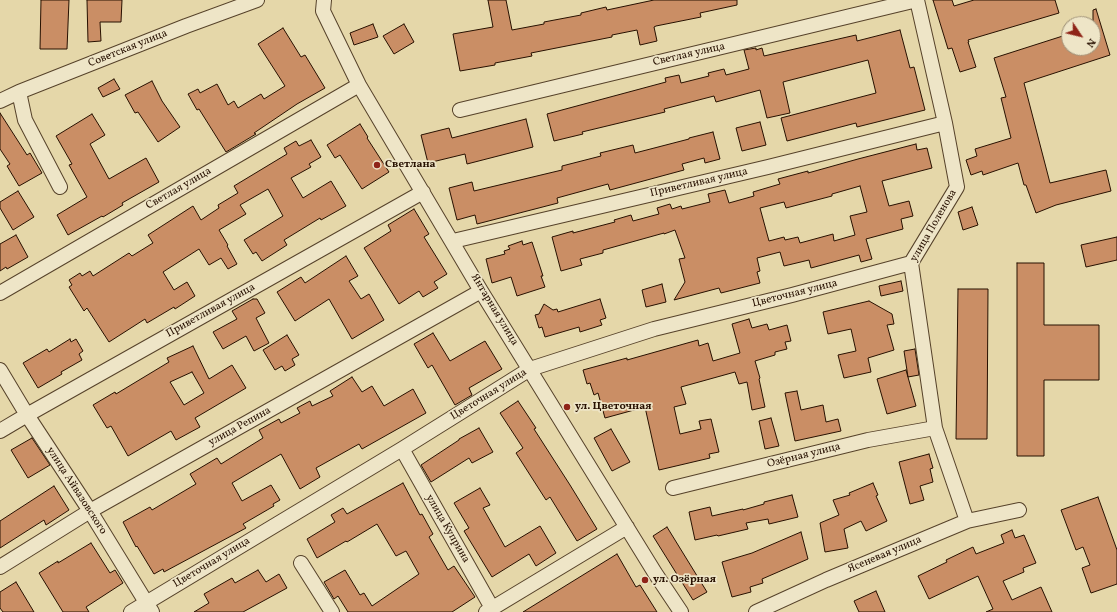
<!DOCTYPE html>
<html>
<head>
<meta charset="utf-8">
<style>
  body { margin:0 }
  #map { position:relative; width:1117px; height:612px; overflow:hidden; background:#e5d7a9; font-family:Vollkorn,serif }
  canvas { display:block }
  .north { position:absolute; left:1061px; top:16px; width:40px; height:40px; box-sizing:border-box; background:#eee5c7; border:1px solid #9e9077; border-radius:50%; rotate:125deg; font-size:11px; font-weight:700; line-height:16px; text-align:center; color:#271000 }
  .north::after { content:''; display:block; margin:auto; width:14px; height:18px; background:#8f2418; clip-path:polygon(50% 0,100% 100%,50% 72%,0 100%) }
</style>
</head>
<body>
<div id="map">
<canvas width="1117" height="612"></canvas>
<div class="north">N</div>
</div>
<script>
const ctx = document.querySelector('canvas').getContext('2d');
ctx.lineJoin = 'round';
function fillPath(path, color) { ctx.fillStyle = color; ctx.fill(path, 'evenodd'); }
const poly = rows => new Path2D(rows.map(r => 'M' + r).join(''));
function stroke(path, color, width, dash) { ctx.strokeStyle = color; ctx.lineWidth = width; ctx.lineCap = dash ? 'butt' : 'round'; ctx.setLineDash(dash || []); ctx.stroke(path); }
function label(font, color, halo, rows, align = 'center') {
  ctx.font = font + ' Vollkorn,serif'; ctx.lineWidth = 3.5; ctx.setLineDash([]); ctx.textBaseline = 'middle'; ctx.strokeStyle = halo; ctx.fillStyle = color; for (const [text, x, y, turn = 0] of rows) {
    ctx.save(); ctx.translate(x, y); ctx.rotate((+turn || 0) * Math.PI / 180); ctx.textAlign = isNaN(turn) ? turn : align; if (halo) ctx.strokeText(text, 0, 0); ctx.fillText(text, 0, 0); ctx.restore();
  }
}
const building = poly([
  [41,0,69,0,67,49,40,49,41,0],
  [87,0,122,0,121,22,100,22,101,41,88,42,87,0],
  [488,0,506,0,512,30,544,24,544,22,581,15,581,13,606,7,607,10,654,0,737,0,737,5,700,13,701,17,656,26,654,27,657,41,640,45,637,30,612,35,612,37,531,53,532,56,495,63,495,65,460,71,453,34,493,27,488,0],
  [933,0,952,0,954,6,974,0,1055,0,1059,13,968,40,969,42,968,42,976,67,960,72,952,48,948,49,933,0],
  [1096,9,1110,55,1024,83,1050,183,1106,170,1111,191,1056,205,1036,213,1026,185,1024,185,1018,163,983,175,982,171,971,175,966,160,977,156,975,149,1011,138,1001,98,1006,97,994,58,1069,34,1069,48,1093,48,1093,10,1096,9],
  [373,24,378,37,354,45,350,33,373,24],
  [404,24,414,42,394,54,383,36,404,24],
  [283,28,301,57,305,55,325,88,297,104,254,133,256,134,226,152,199,109,197,110,188,94,198,89,200,93,217,84,228,105,234,101,238,108,261,94,264,99,285,86,258,44,283,28],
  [900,30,910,68,914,67,925,110,857,127,856,123,787,141,781,118,876,93,868,60,783,82,790,113,767,118,760,90,716,102,714,96,664,109,665,112,582,132,583,134,554,141,547,114,666,82,665,78,679,75,681,83,709,76,708,73,724,69,726,75,749,69,744,50,756,48,756,50,762,48,764,56,856,35,857,41,900,30],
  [114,79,120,89,103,97,98,88,114,79],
  [152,81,162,101,180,127,158,142,138,112,135,113,125,95,152,81],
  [0,113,27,155,30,153,42,173,19,186,7,166,10,164,0,149,0,113],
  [92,114,105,135,90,144,109,179,146,158,159,182,122,203,123,205,103,217,102,216,68,235,57,215,87,197,69,165,72,164,56,136,92,114],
  [526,119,533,147,467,164,465,154,428,163,421,135,449,128,452,138,526,119],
  [760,122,766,145,742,151,736,128,760,122],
  [360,124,368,137,367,138,389,172,362,189,340,155,335,158,327,145,360,124],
  [713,132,720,159,705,163,704,158,682,164,684,170,610,190,608,184,557,198,558,203,477,224,475,215,457,220,449,188,472,182,474,191,562,170,562,166,601,156,600,153,633,145,635,153,689,139,689,138,713,132],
  [311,140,321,157,309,164,311,167,291,178,303,198,331,181,346,206,321,220,320,218,284,240,287,245,262,261,256,252,253,254,244,240,283,216,268,189,240,205,246,214,219,230,228,245,227,246,237,264,228,269,221,258,209,265,199,249,163,272,174,290,187,282,195,296,175,309,174,307,147,323,145,319,109,342,87,308,84,311,69,287,72,285,69,280,80,273,82,276,90,271,93,276,129,253,132,256,153,243,148,235,193,206,201,220,219,208,218,205,238,193,234,186,287,154,284,148,296,141,299,146,311,140],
  [916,144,917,150,927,148,932,168,882,181,889,206,909,201,913,216,901,219,903,229,866,239,872,259,861,262,859,255,811,268,809,260,784,266,780,252,757,258,760,271,757,272,760,283,721,293,719,288,674,300,685,282,679,259,685,258,675,230,664,234,664,233,603,250,603,253,580,259,582,265,561,271,552,237,573,231,573,233,615,222,614,220,631,215,633,221,659,214,657,208,670,204,672,209,681,206,682,209,710,202,708,194,725,190,729,203,754,196,753,192,780,184,778,179,808,171,808,173,858,159,916,144],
  [860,186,867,212,850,216,855,235,834,241,833,234,800,243,798,237,785,240,784,237,769,241,760,208,784,202,786,208,832,196,832,194,860,186],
  [18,191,34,217,13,230,0,208,0,202,18,191],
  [972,207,978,225,963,230,958,212,972,207],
  [414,209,429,234,424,237,447,274,434,282,438,288,423,297,419,291,399,304,364,248,391,231,388,225,414,209],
  [16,235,28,257,7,269,6,267,0,271,0,244,16,235],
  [1117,237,1117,260,1086,267,1081,245,1117,237],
  [522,241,523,245,532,242,543,276,541,276,545,287,517,296,511,277,492,283,486,259,505,254,504,251,510,249,508,246,522,241],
  [346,256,358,276,349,281,361,299,369,294,384,320,352,339,329,299,295,321,277,292,301,277,305,283,346,256],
  [1017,263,1044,263,1044,325,1099,325,1099,380,1044,380,1044,456,1017,456,1017,263],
  [901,281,903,291,881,296,879,286,901,281],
  [662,284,666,302,646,307,642,290,662,284],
  [958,289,988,289,987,439,956,439,958,289],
  [253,299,257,299,265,313,256,318,269,343,254,351,246,336,223,349,213,332,237,319,232,311,253,299],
  [600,299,606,318,600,320,602,325,580,332,579,327,545,337,542,327,539,328,535,315,539,314,544,304,553,310,557,309,558,312,600,299],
  [869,301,892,314,894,324,887,325,894,350,868,358,871,372,844,378,838,355,856,351,851,329,828,334,823,312,869,301],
  [749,319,752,328,767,324,769,330,787,325,791,341,785,342,787,349,775,352,775,355,755,361,760,378,759,379,765,407,752,410,747,382,739,384,735,372,681,387,686,404,674,407,680,434,701,429,699,421,711,419,719,452,709,454,710,458,659,470,645,407,605,418,598,393,594,395,590,383,587,384,583,370,627,358,627,360,698,340,699,346,708,343,713,361,740,353,732,324,749,319],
  [433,333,450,361,485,341,502,369,469,388,472,395,455,405,432,365,428,368,414,344,433,333],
  [287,335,299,355,292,359,295,365,285,371,282,366,275,370,263,350,287,335],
  [70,339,71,342,76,339,83,351,79,354,82,360,61,372,62,374,38,388,23,363,47,349,49,352,70,339],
  [193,346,209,379,232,365,246,388,195,418,200,427,176,440,171,431,128,456,111,426,107,428,93,405,115,392,116,394,169,362,167,358,193,346],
  [192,372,204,393,184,405,170,382,192,372],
  [915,349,919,375,908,377,904,351,915,349],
  [906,370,916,406,887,414,877,379,906,370],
  [352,377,362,392,372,386,384,406,413,389,426,413,362,449,359,444,316,468,320,477,300,489,281,454,232,483,242,501,271,485,280,500,273,504,274,506,243,524,246,528,164,572,163,569,154,574,137,546,136,547,123,522,150,507,152,510,196,484,190,474,217,458,221,464,263,438,259,430,279,419,281,423,300,413,297,408,310,401,312,406,333,396,330,391,352,377],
  [797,391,801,410,823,405,826,422,838,419,841,431,795,441,785,393,797,391],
  [518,401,536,428,534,429,570,485,597,529,577,541,550,497,546,500,516,453,523,448,500,413,518,401],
  [771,418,779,446,765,449,759,421,771,418],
  [479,428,493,452,472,463,469,458,431,482,421,465,459,440,459,439,479,428],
  [611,429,630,462,612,471,594,438,611,429],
  [32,438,50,465,28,478,11,450,32,438],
  [929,454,933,468,930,469,933,482,920,486,924,500,910,504,899,462,929,454],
  [403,483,420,515,422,514,433,534,429,537,448,570,454,566,475,597,452,612,348,612,338,596,334,599,324,582,345,570,360,595,364,593,372,606,419,574,406,551,396,556,377,524,347,542,346,541,317,558,307,539,335,522,331,515,343,508,347,514,403,483],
  [873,483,878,495,876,496,887,521,866,531,861,521,844,529,848,548,825,552,820,523,839,515,833,500,850,495,849,493,873,483],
  [54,486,69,510,46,525,44,520,0,548,0,521,54,486],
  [480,488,490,505,483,508,505,547,540,526,556,553,536,566,529,554,492,577,464,531,469,528,454,503,480,488],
  [792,495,798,517,769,524,768,519,746,523,748,529,718,536,717,535,695,540,689,512,710,507,712,516,743,509,743,510,764,504,764,502,792,495],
  [1098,497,1117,550,1117,584,1091,593,1082,568,1090,565,1083,547,1076,550,1061,510,1098,497],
  [667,527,707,592,693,600,653,536,667,527],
  [1012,530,1015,538,1024,535,1036,563,1023,568,1024,572,1003,581,1012,600,1041,587,1052,612,986,612,993,609,978,576,929,599,918,576,947,562,946,560,973,547,976,554,1004,543,1001,535,1012,530],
  [801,532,808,559,762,579,763,583,750,587,751,592,732,597,722,562,752,553,801,532],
  [91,543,110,573,115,570,123,583,86,607,89,612,63,612,39,573,58,561,58,563,91,543],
  [617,554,636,587,640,585,657,612,523,612,617,554],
  [258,570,266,582,279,574,287,588,243,612,194,612,209,603,204,594,232,578,235,583,258,570],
  [16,582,34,612,3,612,0,608,0,592,16,582],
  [876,591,885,612,859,612,854,601,876,591]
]);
fillPath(building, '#ca8e65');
stroke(building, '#271000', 1);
const minor = poly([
  [324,0,323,11,359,85,481,291,655,573,681,612],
  [19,92,25,120,60,187],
  [0,101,19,92,186,26,257,0],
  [460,110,917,0,945,123,957,187,911,263,935,428,967,521],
  [453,241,768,167,945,123],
  [0,293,359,85],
  [0,370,27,415,90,511,152,612],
  [0,431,27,415,423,192],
  [402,449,492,608],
  [673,488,868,440,935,428],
  [301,563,332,612],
  [0,567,90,511,481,291],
  [131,612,402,449,530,369,654,329,792,295,911,263],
  [486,612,627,527],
  [756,612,826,580,967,521,1019,510]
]);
stroke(minor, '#56422a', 16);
stroke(minor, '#eee5c7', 14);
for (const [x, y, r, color] of [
  [377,165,4,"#8f2418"],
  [567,407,4,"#8f2418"],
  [645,580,4,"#8f2418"]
]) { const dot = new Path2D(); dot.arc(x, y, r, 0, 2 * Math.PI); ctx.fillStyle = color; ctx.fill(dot); stroke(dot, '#eee5c7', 1.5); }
label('11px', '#271000', '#eee5c7', [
  ["Советская улица",128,49,-22],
  ["Светлая улица",689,55,-13],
  ["Приветливая улица",699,183,-13],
  ["Светлая улица",179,189,-30],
  ["улица Поленова",934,226,-60],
  ["Цветочная улица",795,294,-14],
  ["Янтарная улица",494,310,59],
  ["Приветливая улица",211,311,-29],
  ["Цветочная улица",489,395,-32],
  ["улица Репина",240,427,-29],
  ["Озёрная улица",804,456,-14],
  ["улица Айвазовского",76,491,57],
  ["улица Куприна",447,529,60],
  ["Ясеневая улица",885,555,-23],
  ["Цветочная улица",212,563,-31]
]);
label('bold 11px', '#271000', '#eee5c7', [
  ["Светлана",385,165],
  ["ул. Цветочная",575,407],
  ["ул. Озёрная",653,580]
], 'left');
</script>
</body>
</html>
